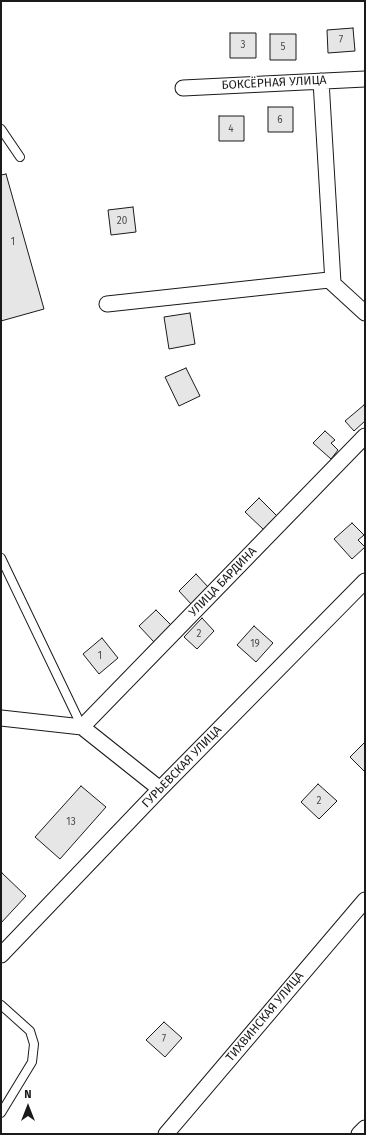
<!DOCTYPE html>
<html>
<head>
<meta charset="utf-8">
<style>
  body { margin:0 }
  #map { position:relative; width:366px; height:1135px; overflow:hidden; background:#fff; font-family:"Fira Sans",sans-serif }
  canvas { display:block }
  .frame { position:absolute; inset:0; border:2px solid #1a1a1a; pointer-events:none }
  .north { position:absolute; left:8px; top:1087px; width:40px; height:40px; -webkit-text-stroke:3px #fff; paint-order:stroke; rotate:0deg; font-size:11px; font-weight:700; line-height:16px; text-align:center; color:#1a1a1a }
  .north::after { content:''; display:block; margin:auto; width:14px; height:18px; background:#1a1a1a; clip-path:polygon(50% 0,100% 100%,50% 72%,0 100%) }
</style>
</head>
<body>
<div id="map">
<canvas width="366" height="1135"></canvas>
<div class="frame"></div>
<div class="north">N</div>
</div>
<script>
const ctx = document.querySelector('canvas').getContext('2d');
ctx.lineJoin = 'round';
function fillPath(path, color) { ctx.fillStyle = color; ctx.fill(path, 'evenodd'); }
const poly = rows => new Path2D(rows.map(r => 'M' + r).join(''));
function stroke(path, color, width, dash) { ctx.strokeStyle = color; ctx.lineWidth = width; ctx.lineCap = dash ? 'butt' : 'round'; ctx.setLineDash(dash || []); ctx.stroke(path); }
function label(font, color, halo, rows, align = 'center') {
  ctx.font = font + ' "Fira Sans",sans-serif'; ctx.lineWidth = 3; ctx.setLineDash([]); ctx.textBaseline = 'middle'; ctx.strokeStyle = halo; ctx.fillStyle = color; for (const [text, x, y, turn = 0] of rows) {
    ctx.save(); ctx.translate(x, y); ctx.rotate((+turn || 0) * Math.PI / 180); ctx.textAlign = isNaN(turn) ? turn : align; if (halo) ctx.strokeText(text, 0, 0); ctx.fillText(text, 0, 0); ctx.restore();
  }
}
const building = poly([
  [353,28,355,51,328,53,327,30,353,28],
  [230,33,256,33,256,58,230,58,230,33],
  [270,34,296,34,296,60,270,60,270,34],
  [268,107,293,107,293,132,268,132,268,107],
  [219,116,244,116,244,141,219,141,219,116],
  [6,174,44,309,1,321,1,175,6,174],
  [133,207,136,232,111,235,108,210,133,207],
  [190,313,195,344,169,349,164,317,190,313],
  [186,368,200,396,179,406,165,377,186,368],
  [364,405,365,406,365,421,354,431,345,421,364,405],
  [325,431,335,440,331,443,338,450,331,459,313,443,325,431],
  [259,498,278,517,264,530,245,512,259,498],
  [352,523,364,535,358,540,365,547,352,559,334,539,352,523],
  [196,574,209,588,192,605,179,591,196,574],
  [156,610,172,626,154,642,139,626,156,610],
  [202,618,214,631,197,649,184,637,202,618],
  [254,626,273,643,256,662,237,645,254,626],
  [102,638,118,658,99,674,83,654,102,638],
  [365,742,365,772,350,757,365,742],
  [318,784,337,801,319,819,301,802,318,784],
  [81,786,106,807,60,859,35,837,81,786],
  [2,873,26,896,1,923,1,875,2,873],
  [164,1022,182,1038,165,1057,146,1040,164,1022]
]);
fillPath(building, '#e6e6e6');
stroke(building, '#1a1a1a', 1);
const lane = poly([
  [1,129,20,157],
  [1,558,82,727],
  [1,1005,30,1031,34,1044,32,1062,1,1113]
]);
const street = poly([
  [321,81,333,283],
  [183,88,365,79],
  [107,304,329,280,365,313],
  [1,718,82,727,160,789],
  [82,727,365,436],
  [1,955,160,789,365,581],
  [166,1134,365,900],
  [359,1134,365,1128]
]);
stroke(lane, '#1a1a1a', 10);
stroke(street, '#1a1a1a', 17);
stroke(lane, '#fff', 8);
stroke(street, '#fff', 15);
label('10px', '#4d4d4d', null, [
  ["7",341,40],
  ["3",243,45],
  ["5",283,47],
  ["6",280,120],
  ["4",231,129],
  ["20",122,221],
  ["1",13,242],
  ["2",199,634],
  ["19",255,644],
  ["1",100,656],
  ["2",319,801],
  ["13",71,822],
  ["7",164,1039]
]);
label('12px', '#1a1a1a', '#fff', [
  ["БОКСЁРНАЯ УЛИЦА",274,83,-3],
  ["УЛИЦА БАРДИНА",223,582,-46],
  ["ГУРЬЕВСКАЯ УЛИЦА",182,767,-46],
  ["ТИХВИНСКАЯ УЛИЦА",265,1017,-50]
]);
</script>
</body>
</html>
